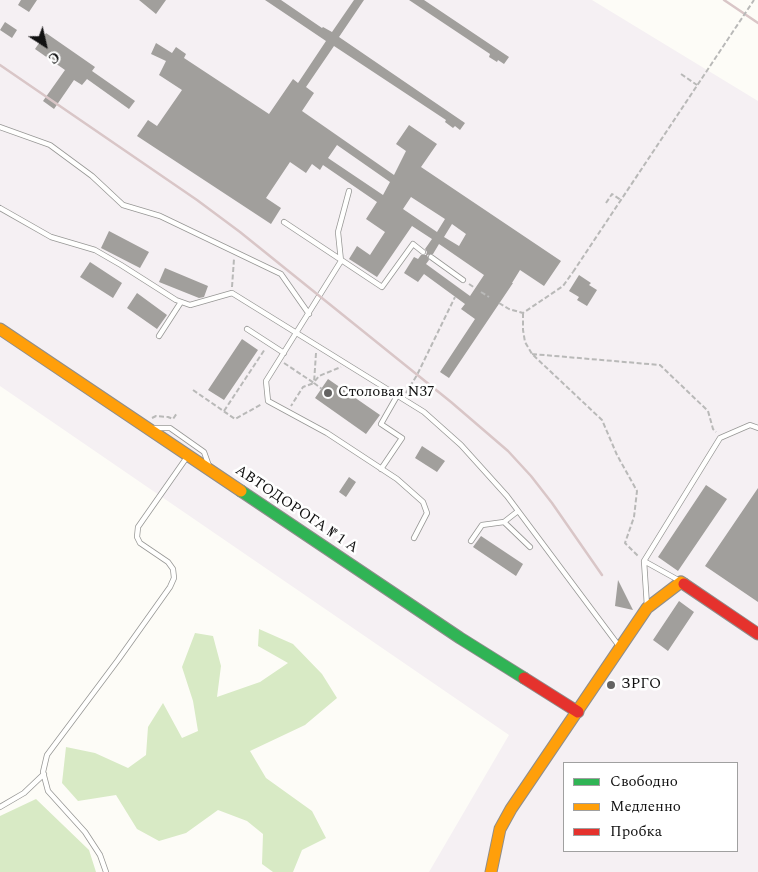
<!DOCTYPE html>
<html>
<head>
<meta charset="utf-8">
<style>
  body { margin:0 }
  #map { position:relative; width:758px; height:872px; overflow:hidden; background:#fdfcf7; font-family:Spectral,serif }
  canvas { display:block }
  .legend { position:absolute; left:563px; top:762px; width:175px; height:90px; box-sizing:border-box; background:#fff; border:1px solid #a0a0a0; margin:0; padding:6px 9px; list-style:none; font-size:15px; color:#111 }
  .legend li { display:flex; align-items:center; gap:10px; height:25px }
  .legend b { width:25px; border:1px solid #a0a0a0 }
  .north { position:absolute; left:20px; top:20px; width:50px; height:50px; -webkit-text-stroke:4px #fff; paint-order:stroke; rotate:145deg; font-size:14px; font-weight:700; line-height:20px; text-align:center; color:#111 }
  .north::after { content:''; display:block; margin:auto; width:18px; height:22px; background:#111; clip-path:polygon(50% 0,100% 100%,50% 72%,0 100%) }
</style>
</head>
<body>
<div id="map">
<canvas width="758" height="872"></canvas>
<ul class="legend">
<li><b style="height:6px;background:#30b455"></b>Свободно</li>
<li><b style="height:6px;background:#ff9f0a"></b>Медленно</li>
<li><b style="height:6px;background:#e5322d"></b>Пробка</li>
</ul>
<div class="north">С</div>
</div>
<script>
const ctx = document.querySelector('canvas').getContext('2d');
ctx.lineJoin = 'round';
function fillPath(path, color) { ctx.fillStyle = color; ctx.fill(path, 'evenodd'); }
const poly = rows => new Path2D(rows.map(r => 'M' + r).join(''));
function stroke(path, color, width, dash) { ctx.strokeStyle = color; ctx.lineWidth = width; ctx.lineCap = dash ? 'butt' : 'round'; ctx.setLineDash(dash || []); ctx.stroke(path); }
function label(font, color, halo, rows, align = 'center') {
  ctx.font = font + ' Spectral,serif'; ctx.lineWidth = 5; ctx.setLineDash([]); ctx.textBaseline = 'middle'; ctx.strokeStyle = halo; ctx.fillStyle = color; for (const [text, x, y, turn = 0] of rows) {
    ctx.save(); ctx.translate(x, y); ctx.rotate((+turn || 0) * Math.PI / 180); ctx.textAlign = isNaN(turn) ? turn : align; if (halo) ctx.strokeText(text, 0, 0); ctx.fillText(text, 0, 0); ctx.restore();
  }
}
fillPath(poly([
  [0,0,592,0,758,101,758,872,429,872,509,735,0,386],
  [564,763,737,763,737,851,564,851]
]), '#f5f0f3');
fillPath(poly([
  [259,629,293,644,322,674,337,698,305,725,250,751,266,778,312,811,326,838,302,850,293,872,273,872,262,864,263,834,247,821,218,810,186,833,159,841,137,829,116,795,78,801,62,783,66,747,95,753,128,768,146,755,148,727,163,703,182,738,198,731,193,701,182,667,195,633,213,636,221,666,217,697,260,682,288,663,258,646],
  [36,799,89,850,96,872,0,872,0,816]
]), '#d8eac5');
fillPath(poly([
  [21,0,37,0,29,12,18,5],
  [139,0,166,0,156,14],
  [265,0,281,0,322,28,323,27,332,32,354,0,364,0,339,37,465,123,460,130,455,126,453,128,445,122,446,120,334,46,306,87,314,93,302,111,394,175,406,151,396,144,409,125,437,144,421,167,561,261,544,286,520,270,512,283,513,283,449,378,440,372,475,319,461,309,465,304,424,274,418,282,404,273,414,257,418,259,421,255,426,255,427,252,425,249,432,239,412,226,377,277,349,259,357,246,370,255,385,232,366,219,377,202,323,165,320,170,312,164,306,173,290,162,266,198,281,208,271,224,137,136,148,120,157,126,182,90,159,75,166,61,151,54,156,43,172,53,176,47,186,54,184,58,269,114,293,79,298,83,326,41],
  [337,145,390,182,383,195,328,158],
  [411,197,445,219,437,232,403,209],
  [452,224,466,234,459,246,444,237],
  [439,244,484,275,470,296,426,264,429,260,427,255,433,254],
  [409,0,424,0,509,57,504,64,498,60,497,62,489,57,490,54],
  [5,22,17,30,12,38,0,30],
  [46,33,95,67,92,71,135,101,129,109,87,79,82,85,74,80,54,109,43,101,65,70,35,49],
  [109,231,149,252,140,268,101,248],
  [90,262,122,283,113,298,80,277],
  [165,268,208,286,204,297,199,298,159,282],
  [579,275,591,283,589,285,597,290,587,306,577,300,579,297,569,291],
  [137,293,167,315,157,329,127,308],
  [242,339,258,350,224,400,208,390],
  [328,379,380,415,366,434,315,398],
  [422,446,445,461,437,472,415,458],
  [349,477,356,482,346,497,339,492],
  [706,485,727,499,678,571,658,557],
  [758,488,758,602,705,566],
  [481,536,523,564,516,576,473,547],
  [618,580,633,610,615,606],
  [679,601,694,612,668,651,653,640]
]), '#a19f9c');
const lane = poly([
  [0,127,50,145,92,176,123,205,160,216,281,274,309,314],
  [349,191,338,232,341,261,266,381,268,401,327,433,397,479,423,502,427,513,414,538],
  [0,208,51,237,95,250,121,265,176,300,190,305,232,293,424,412,461,445,507,496,619,646],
  [284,222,382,287,413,244,423,252],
  [431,257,463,280],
  [247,329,284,353],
  [159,336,181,302],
  [154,428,170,428,204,452,209,466],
  [381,469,402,438,381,424,397,396],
  [504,522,530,547],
  [471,541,482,525,504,522,518,511],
  [644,561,680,581],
  [647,606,644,561,720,438,750,425,758,428],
  [0,807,24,793,44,774],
  [106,872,100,855,85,832,48,791,43,772,47,755,118,660,170,587,174,578,173,569,168,562,140,543,137,537,138,527,187,457]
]);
const fast = poly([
  [241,491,460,638,524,678]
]);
const slow = poly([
  [0,329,241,491],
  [491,872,500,829,511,809,647,608,681,582,684,584]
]);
const jam = poly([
  [684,584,758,634],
  [524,678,578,712]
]);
stroke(lane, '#979795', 6);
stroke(fast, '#8e8d8b', 13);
stroke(slow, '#8e8d8b', 13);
stroke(jam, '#8e8d8b', 13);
stroke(poly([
  [681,74,697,85],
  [606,203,612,194,621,200],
  [469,284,475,288],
  [232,287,234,259],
  [481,292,489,297],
  [499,303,509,309,523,313,563,286,573,272],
  [523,313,523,330,525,342,532,354,602,420,617,455,637,491,634,517,625,543,638,556],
  [316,353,314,383,322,389],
  [532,354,660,365,708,411,713,429,716,432],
  [284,363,314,383,303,387,291,406],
  [315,381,319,376,341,367],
  [193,390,235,419,262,404],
  [406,393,417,375,455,297],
  [224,411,265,349],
  [152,418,156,416,168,417,173,419,177,413]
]), '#b9b9b8', 2, [5, 2.5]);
stroke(lane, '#fffffe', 4.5);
stroke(fast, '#30b455', 11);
stroke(slow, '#ff9f0a', 11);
stroke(jam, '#e5322d', 11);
stroke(poly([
  [724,0,758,23],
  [0,65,197,200,240,232,451,402,508,451,531,476,552,503,602,575]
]), '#d9c6c7', 2.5);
stroke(poly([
  [573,272,754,0]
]), '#b9b9b8', 2, [5, 2.5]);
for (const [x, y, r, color] of [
  [328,393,5,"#646362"],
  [611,685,5,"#646362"]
]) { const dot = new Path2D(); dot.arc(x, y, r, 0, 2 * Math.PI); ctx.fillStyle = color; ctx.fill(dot); stroke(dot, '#fff', 2); }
label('15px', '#111', '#fff', [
  ["Столовая N37",338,393],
  ["ЗРГО",621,685]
], 'left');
label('15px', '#111', '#fff', [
  ["АВТОДОРОГА № 1 А",296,510,34]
]);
</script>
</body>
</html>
